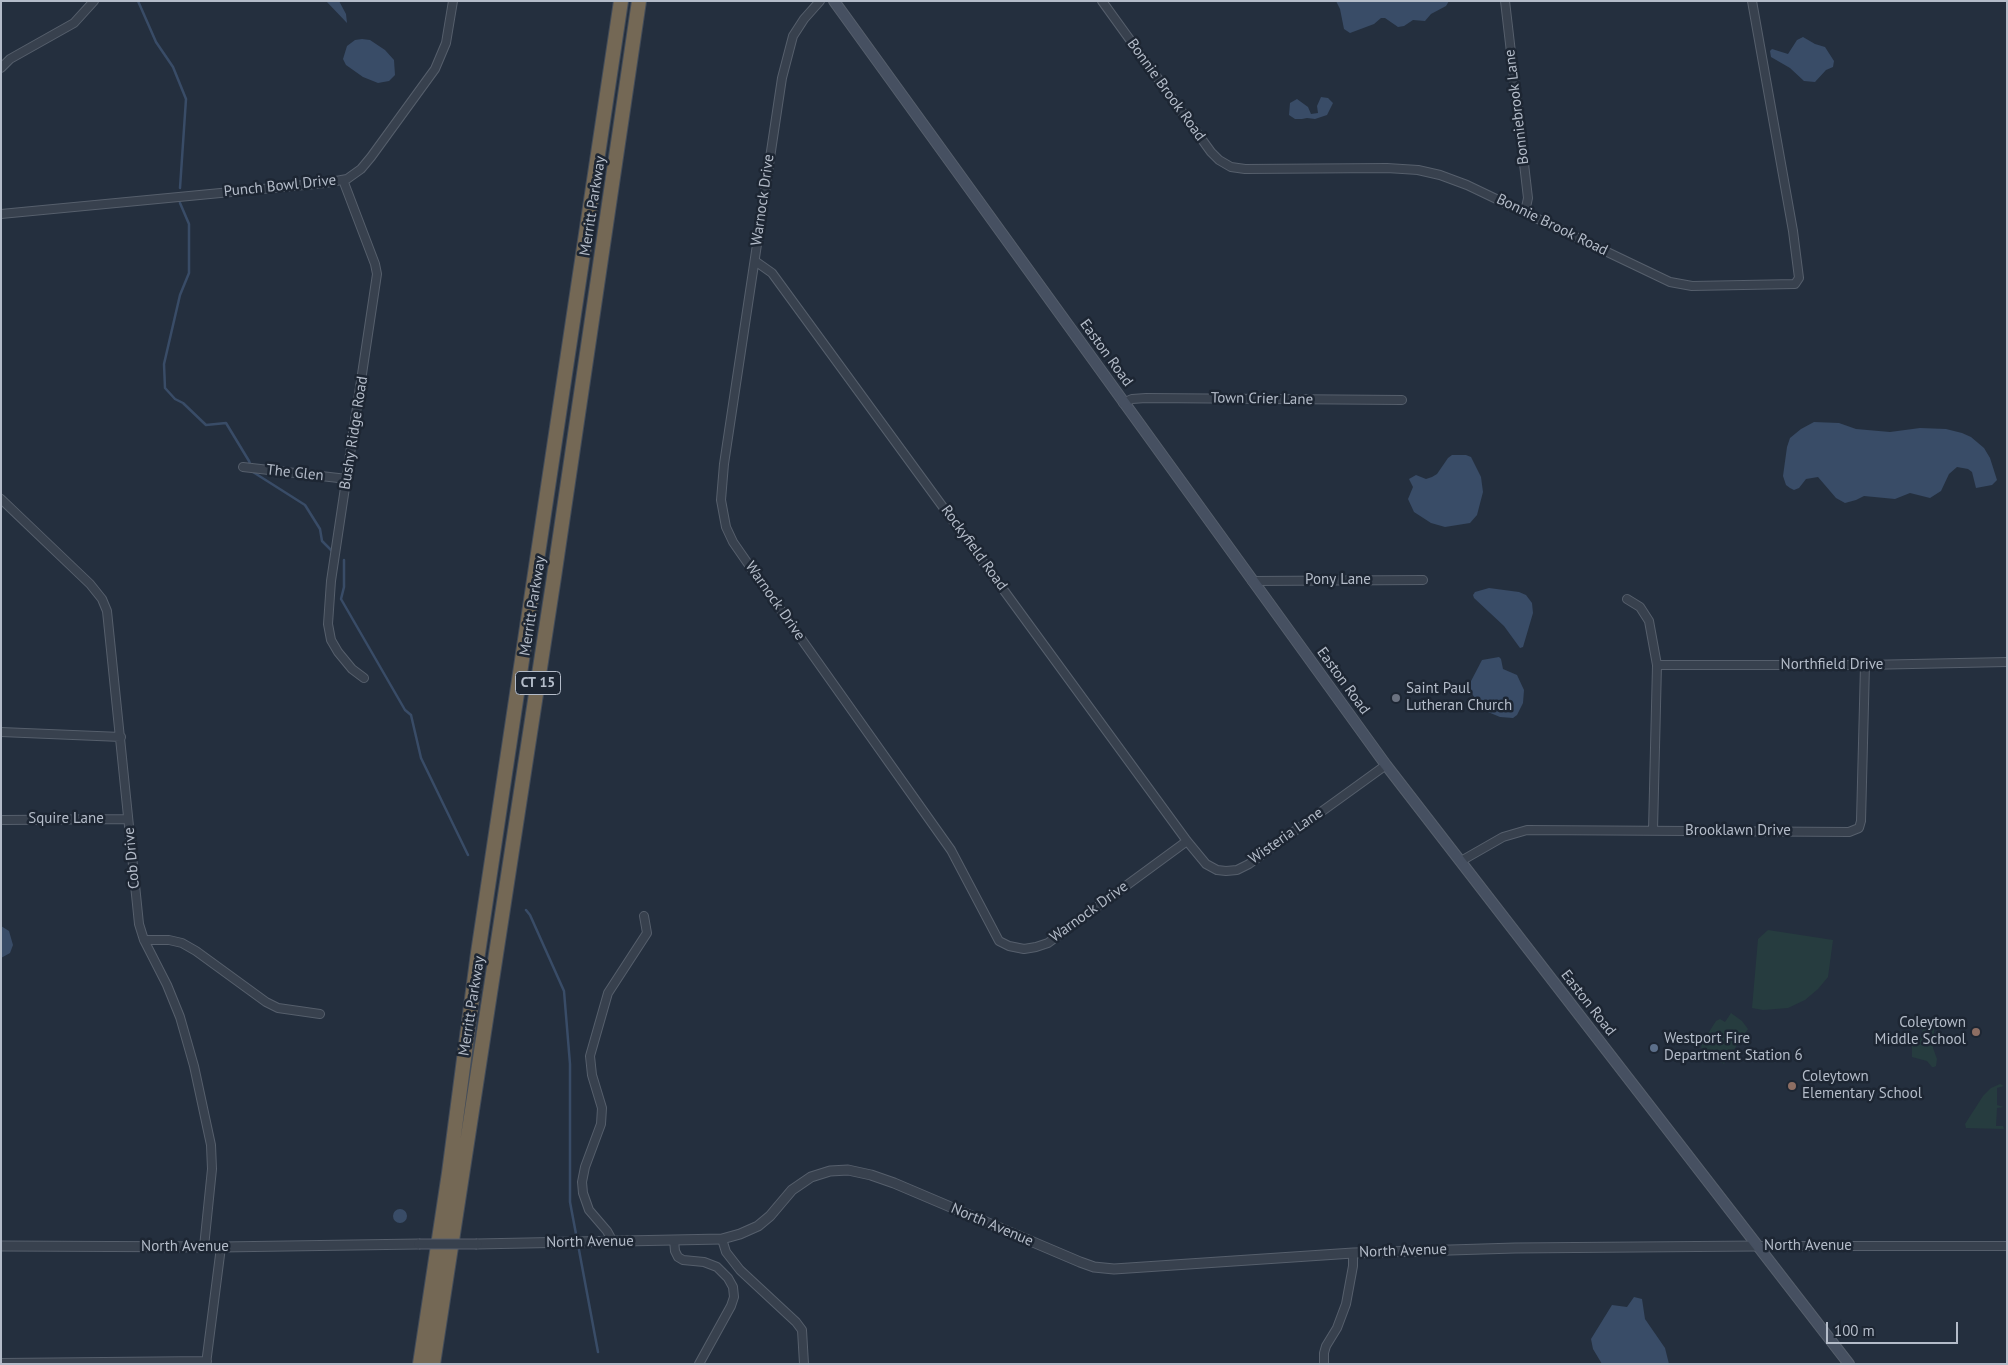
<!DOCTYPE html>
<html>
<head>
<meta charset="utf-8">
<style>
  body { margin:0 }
  #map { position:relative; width:2008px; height:1365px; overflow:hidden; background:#242f3e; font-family:"PT Sans",sans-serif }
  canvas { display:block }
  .frame { position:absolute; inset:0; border:2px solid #b4bcc9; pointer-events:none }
  .scale { position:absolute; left:1826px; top:1322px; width:132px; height:22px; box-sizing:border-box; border:2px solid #b4bcc9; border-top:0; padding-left:6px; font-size:15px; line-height:18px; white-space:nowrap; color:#b4bcc9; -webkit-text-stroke:4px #1d2633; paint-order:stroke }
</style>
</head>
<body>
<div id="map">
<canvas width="2008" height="1365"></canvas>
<div class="frame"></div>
<div class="scale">100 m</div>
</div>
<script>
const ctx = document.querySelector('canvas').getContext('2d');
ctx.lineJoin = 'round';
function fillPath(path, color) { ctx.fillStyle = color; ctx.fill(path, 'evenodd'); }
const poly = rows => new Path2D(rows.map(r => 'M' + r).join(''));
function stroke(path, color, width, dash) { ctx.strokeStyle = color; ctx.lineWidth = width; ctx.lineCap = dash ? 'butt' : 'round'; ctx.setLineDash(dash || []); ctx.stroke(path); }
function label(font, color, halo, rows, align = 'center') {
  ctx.font = font + ' "PT Sans",sans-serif'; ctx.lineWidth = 5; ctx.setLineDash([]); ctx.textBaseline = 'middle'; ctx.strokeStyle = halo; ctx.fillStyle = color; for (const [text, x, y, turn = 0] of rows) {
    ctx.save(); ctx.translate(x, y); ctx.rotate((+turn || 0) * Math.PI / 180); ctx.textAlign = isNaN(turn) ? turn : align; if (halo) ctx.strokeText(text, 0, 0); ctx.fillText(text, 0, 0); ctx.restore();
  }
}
fillPath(poly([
  [1768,930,1833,940,1828,977,1818,989,1805,1000,1788,1008,1763,1010,1752,1008,1758,939],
  [1731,1013,1742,1021,1748,1029,1724,1064,1701,1048,1702,1043,1716,1021,1720,1019,1725,1022],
  [1935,1018,1933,1048,1937,1059,1936,1066,1934,1067,1932,1067,1927,1061,1912,1057,1912,1043,1921,1037,1925,1019],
  [2000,1084,2004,1086,1997,1088,1997,1105,2004,1107,1997,1108,1996,1126,2003,1126,2004,1129,1966,1128,1965,1124,1983,1096,1991,1088]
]), '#263c3f');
fillPath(poly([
  [326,1,339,1,346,14,347,23],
  [1336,1,1449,1,1446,6,1431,14,1425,21,1413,20,1404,26,1398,27,1385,18,1381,18,1374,24,1350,33,1344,29,1340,9],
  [1803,37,1815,44,1825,47,1834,61,1833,67,1826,70,1815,82,1804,81,1790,68,1771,57,1770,51,1772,49,1788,54,1797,40],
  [362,39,370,40,385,50,394,60,395,75,389,81,378,83,363,77,346,65,343,59,347,46,355,40],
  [1321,97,1328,98,1333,103,1327,115,1315,119,1307,118,1302,119,1295,119,1289,115,1290,103,1297,99,1308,107,1311,114,1318,113,1317,106],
  [1814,422,1839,423,1856,429,1890,432,1920,428,1946,429,1962,433,1971,437,1984,448,1990,458,1997,480,1992,485,1976,488,1972,472,1968,469,1957,467,1949,474,1941,491,1930,498,1910,493,1895,499,1864,496,1856,500,1845,503,1836,498,1818,477,1806,479,1799,488,1794,490,1790,488,1786,485,1783,476,1787,447,1790,438,1801,429],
  [1452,455,1466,455,1471,457,1481,477,1483,492,1477,515,1470,523,1445,527,1431,523,1414,512,1408,499,1413,487,1409,479,1416,475,1426,479,1432,477,1437,474,1448,458],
  [1489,588,1519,592,1526,595,1532,603,1533,613,1523,647,1520,648,1504,626,1474,598,1473,595,1475,592],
  [1499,657,1501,659,1503,669,1517,675,1524,690,1523,703,1517,715,1513,718,1500,717,1488,712,1476,701,1470,689,1470,683,1482,660],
  [1,926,9,931,13,945,10,953,1,958],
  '393 1216a7 7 0 1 1 14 0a7 7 0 1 1-14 0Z',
  [1634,1297,1642,1299,1645,1319,1665,1348,1669,1364,1602,1364,1593,1349,1591,1339,1612,1305,1627,1307]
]), '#394c67');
stroke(poly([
  [138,1,156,42,173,67,186,99,180,188],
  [180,203,189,224,189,273,180,295,164,364,165,388,175,399,183,403,206,425,226,423,249,461,253,472,305,505,320,529,322,541,332,551],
  [344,560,344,587,341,599,405,710,411,715,421,758,468,855],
  [526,910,530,915,564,991,570,1064,570,1202,576,1234],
  [579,1250,598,1352]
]), '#394c67', 2.5);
const minor = poly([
  [820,1,804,19,793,36,782,78,724,464,721,500,726,527,733,542,751,568,951,850,999,941,1009,946,1024,949,1036,947,1048,943,1187,841],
  [1102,1,1211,152,1219,160,1231,167,1245,169,1387,168,1418,170,1440,175,1467,185,1670,282,1692,286,1795,284,1799,278,1793,231,1752,1],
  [1505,1,1528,198,1525,212],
  [1,68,10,59,74,23,94,1],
  [343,180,375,264,377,274,331,581,328,624,331,640,338,652,352,669,364,678],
  [1,214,325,183,347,179,361,169,371,157,435,69,446,43,453,1],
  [755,261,772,273,1187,841,1206,864,1217,870,1226,871,1237,870,1249,864,1386,765],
  [1123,403,1132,399,1146,398,1402,400],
  [243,467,347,479],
  [1,499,90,584,102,599,107,611,139,924,144,940,167,985,180,1017,194,1066,211,1145,212,1169,204,1247],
  [1252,581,1423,580],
  [1627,599,1640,607,1649,621,1657,665,1653,830],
  [1657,665,1865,665,2007,662],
  [1,732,121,737],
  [3,820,128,819],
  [1461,861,1503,837,1527,830,1849,832,1859,828,1861,821,1865,665],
  [144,940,169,940,182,943,196,951,266,1002,278,1008,320,1014],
  [722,1239,726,1252,740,1270,796,1322,802,1330,804,1364],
  [674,1240,675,1251,678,1257,683,1260,704,1262,717,1267,728,1278,733,1287,734,1297,731,1306,699,1364],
  [613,1242,607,1231,589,1210,583,1193,582,1182,585,1167,601,1124,602,1108,592,1075,590,1056,608,993,647,933,644,916],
  [1758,1246,2007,1246],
  [1,1363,207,1361],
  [206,1364,221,1247],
  [1324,1364,1324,1353,1326,1346,1337,1328,1346,1304,1353,1266,1353,1253]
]);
const tertiary = poly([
  [477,1244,722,1239,740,1234,758,1226,770,1216,792,1190,811,1177,830,1171,848,1170,871,1175,894,1183,1080,1262,1094,1267,1114,1269,1353,1253,1515,1248,1758,1246],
  [1,1246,221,1247,419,1244]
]);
const secondary = poly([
  [834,1,1386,765,1849,1364]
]);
const motorway = poly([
  [420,1364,449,1173,478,953,621,1],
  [433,1364,554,577,639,1]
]);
stroke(minor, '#565f6c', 10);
stroke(tertiary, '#565f6c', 11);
stroke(secondary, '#565f6c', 12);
stroke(motorway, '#434c59', 16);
stroke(minor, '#38414e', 8);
stroke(tertiary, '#38414e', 9);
stroke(secondary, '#465061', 10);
stroke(motorway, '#746855', 14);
const tertiaryBridge = poly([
  [419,1244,477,1244]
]);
stroke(tertiaryBridge, '#565f6c', 11, []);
stroke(tertiaryBridge, '#38414e', 9);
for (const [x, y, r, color] of [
  [1396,698,5,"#6b7280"],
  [1976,1032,5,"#8d6e63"],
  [1654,1048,5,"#5c6f8a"],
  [1792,1086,5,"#8d6e63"]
]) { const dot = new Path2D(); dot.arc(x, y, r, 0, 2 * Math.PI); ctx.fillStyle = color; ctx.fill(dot); stroke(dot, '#1d2633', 2); }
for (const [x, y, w] of [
  [538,683,45]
]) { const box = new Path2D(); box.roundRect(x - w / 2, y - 11.5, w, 23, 4); ctx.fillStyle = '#1d2633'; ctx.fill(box); stroke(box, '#b4bcc9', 1); }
label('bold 14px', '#b4bcc9', null, [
  ["CT 15",538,683]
]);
label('15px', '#b4bcc9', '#1d2633', [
  ["Bonnie Brook Road",1166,90,54],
  ["Bonniebrook Lane",1517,107,-97],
  ["Punch Bowl Drive",280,186,-6],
  ["Warnock Drive",763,200,-82],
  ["Merritt Parkway",593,206,-81],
  ["Bonnie Brook Road",1552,225,26],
  ["Easton Road",1106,353,54],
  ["Town Crier Lane",1262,399,1],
  ["Bushy Ridge Road",354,433,-81],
  ["The Glen",295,473,6],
  ["Rockyfield Road",974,548,54],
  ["Pony Lane",1338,580],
  ["Warnock Drive",775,601,55],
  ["Merritt Parkway",533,606,-81],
  ["Northfield Drive",1832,665],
  ["Easton Road",1343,681,54],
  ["Squire Lane",66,819],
  ["Brooklawn Drive",1738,831],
  ["Wisteria Lane",1286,836,-35],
  ["Cob Drive",132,858,-95],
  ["Warnock Drive",1089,912,-36],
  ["Easton Road",1588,1003,52],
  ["Merritt Parkway",472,1006,-81],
  ["North Avenue",992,1225,23],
  ["North Avenue",590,1242,-1],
  ["North Avenue",1808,1246],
  ["North Avenue",185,1247],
  ["North Avenue",1403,1251,-2]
]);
label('15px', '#b4bcc9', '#1d2633', [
  ["Saint Paul",1406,689],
  ["Lutheran Church",1406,706],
  ["Coleytown",1966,1023,"right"],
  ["Middle School",1966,1040,"right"],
  ["Westport Fire",1664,1039],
  ["Department Station 6",1664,1056],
  ["Coleytown",1802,1077],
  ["Elementary School",1802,1094]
], 'left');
</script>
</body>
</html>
